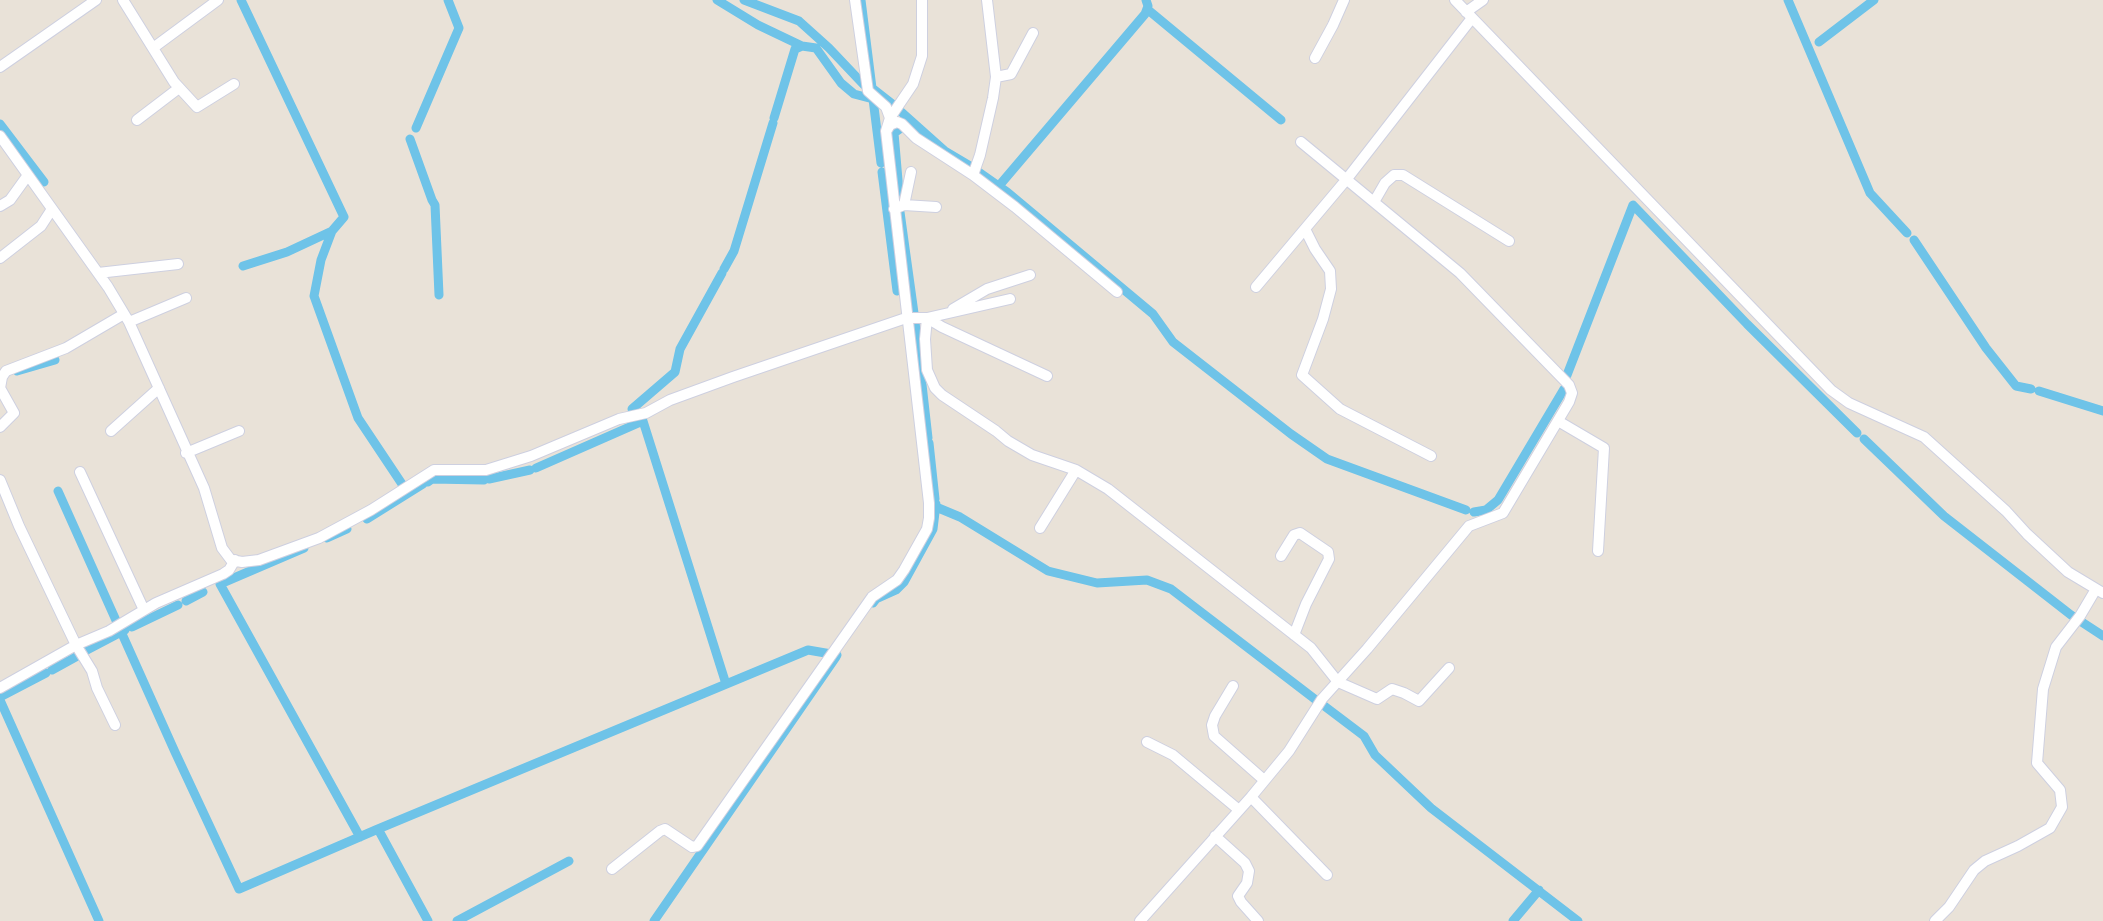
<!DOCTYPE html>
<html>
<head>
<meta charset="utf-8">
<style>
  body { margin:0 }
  canvas { display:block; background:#e9e2d8 }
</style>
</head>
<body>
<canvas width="2103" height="921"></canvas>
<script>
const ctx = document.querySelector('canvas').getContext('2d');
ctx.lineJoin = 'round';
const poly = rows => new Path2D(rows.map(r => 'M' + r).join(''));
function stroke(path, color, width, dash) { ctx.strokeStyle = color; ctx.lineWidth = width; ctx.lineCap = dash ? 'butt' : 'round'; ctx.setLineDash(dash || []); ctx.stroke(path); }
stroke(poly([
  [241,0,344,217,332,231,321,260,314,296,358,418,408,493],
  [717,0,758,25,802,46,816,48,841,83,854,94,873,99,881,163],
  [744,0,799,21,829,48,864,85],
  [861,0,872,88,895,106],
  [1788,0,1870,193,1907,233],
  [1147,9,1281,120],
  [1819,42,1874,0],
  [898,109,945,151,972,167],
  [774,118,795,49,802,46],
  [0,124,44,182],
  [416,128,459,28,448,0],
  [410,139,432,200,435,205,439,295],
  [977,171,1007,192,1153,314,1173,342,1291,434,1327,459,1466,510],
  [882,172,897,291],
  [998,187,1145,14,1148,6,1146,0],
  [900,204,894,133,901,128],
  [900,212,914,313],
  [1914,240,1986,348,2016,386,2031,389],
  [243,266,287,252,332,231],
  [724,269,734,251,773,123],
  [915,322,928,438],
  [17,371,55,360],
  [1567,375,1633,205,1747,324,1857,433],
  [2039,391,2103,411],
  [632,409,675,372,680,349,722,273],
  [1864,439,1944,516,2071,615,2103,636],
  [929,443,935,499],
  [536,468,643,421,726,684],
  [489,479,530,470],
  [428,482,432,479,484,480],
  [58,491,175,752,239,889,378,829],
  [936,507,960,517,1048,571,1097,583,1147,580,1171,589,1316,700],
  [1474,512,1486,510,1498,500,1564,389],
  [367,519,423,484],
  [327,538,347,529],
  [304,548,220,584,360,837],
  [186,601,203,592],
  [873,603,876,599,896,590,904,582,933,529,936,504],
  [132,627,178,605],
  [85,651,125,630],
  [52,670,81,654],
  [0,697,46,673],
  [0,700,99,921],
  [1323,705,1364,736,1375,755,1431,808,1578,921],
  [428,921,378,829,808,650,837,655],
  [457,921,569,861],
  [654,921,836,657],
  [1513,921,1539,890]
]), '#6ec3e8', 9);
const minor = poly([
  [123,0,174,82,197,107,234,84],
  [1455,0,1831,390,1849,403,1924,437,2006,511,2027,534,2068,572,2103,593],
  [1466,12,1483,0],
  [153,48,218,0],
  [1315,58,1333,25,1344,0],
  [0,67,96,0],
  [996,77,1011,74,1033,33],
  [890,118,913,84,922,56,922,0],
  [137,120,179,88],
  [887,130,890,125,897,122,902,124,916,138,973,175,1015,207,1117,292],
  [0,136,108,287,129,322,204,488,222,548,231,560,242,562,259,560,319,538,371,510,434,470,486,470,531,456,619,419,646,413,670,400,733,377,906,318,927,318,925,339,927,370,935,388,942,395,996,431,1008,441,1032,455,1076,470,1108,489,1311,648,1338,682,1377,699,1392,689,1404,693,1419,701,1449,668],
  [973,175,980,155,993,98,996,77,987,0],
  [1374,202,1385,183,1394,175,1403,175,1509,241],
  [904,205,911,172],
  [0,206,10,200,28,175],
  [894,209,904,205,936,207],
  [1305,229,1315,249,1330,271,1331,289,1323,319,1302,375,1340,409,1431,456],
  [0,258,41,226,52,209],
  [98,273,178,264],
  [1256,287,1346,180,1472,18],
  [1010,299,927,318,942,327,1047,376],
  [953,309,987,289,1030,275],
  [129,322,186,298],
  [1558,421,1604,448,1598,551],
  [0,427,14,413,0,388,2,377,6,371,66,348,124,314],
  [111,431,159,388],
  [186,453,239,431],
  [80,472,144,610],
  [0,480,19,526,76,645,92,671,97,688,115,725],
  [1040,528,1076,470],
  [1281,556,1294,535,1300,533,1328,552,1329,559,1306,604,1294,635],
  [1233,686,1215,716,1212,725,1214,736,1264,780],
  [0,688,76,645,109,631,156,603,223,574,229,570,235,560],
  [1147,742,1173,755,1239,810],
  [1251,797,1327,875],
  [1215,836,1245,863,1249,871,1247,883,1238,896,1241,902,1258,921],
  [612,869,660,831,665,829,692,847,697,846,872,597,897,580,904,570,927,529,929,518,929,503,886,131,890,118,886,107,868,91,855,0],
  [1140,921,1251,797,1289,751,1322,699,1367,649,1469,526,1503,513,1569,402,1572,393,1569,385,1460,273,1301,142],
  [1935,921,1949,907,1974,870,1985,861,2018,846,2050,828,2062,807,2060,790,2037,763,2043,689,2056,647,2080,616,2096,589]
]);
stroke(minor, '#ced0e0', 12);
stroke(minor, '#fff', 10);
</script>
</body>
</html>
